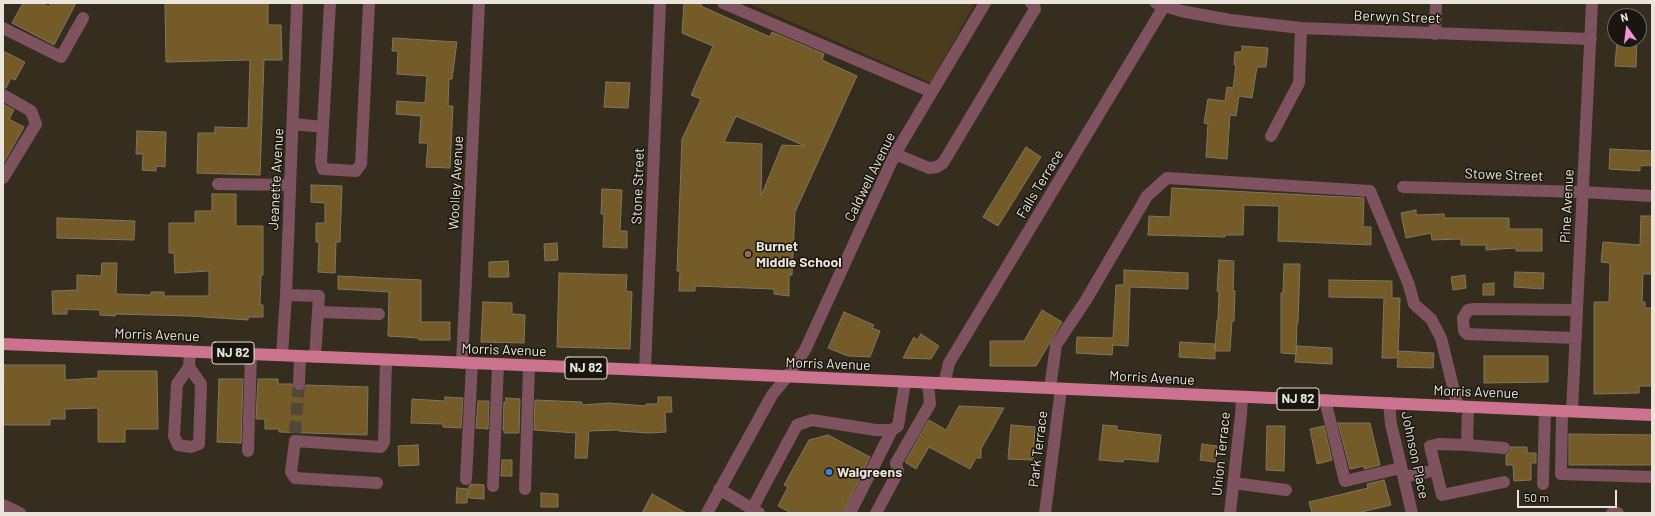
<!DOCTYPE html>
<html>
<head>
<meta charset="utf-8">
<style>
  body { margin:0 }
  #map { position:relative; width:1655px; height:516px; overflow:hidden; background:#352d1d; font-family:Barlow,sans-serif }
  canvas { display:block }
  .frame { position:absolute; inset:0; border:4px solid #eae5da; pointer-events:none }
  .north { position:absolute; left:1607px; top:8px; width:40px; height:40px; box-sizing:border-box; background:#19160f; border:1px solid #6d6960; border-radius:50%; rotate:346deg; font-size:11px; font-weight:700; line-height:16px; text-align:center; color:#eae5da }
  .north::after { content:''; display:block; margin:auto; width:14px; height:18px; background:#f291d6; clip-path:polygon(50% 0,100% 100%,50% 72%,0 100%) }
  .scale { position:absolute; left:1517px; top:490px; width:100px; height:18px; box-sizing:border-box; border:2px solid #eae5da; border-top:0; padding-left:5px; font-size:12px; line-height:14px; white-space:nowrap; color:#eae5da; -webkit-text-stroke:3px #19160f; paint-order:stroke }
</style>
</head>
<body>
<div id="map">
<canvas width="1655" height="516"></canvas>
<div class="frame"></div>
<div class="north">N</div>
<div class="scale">50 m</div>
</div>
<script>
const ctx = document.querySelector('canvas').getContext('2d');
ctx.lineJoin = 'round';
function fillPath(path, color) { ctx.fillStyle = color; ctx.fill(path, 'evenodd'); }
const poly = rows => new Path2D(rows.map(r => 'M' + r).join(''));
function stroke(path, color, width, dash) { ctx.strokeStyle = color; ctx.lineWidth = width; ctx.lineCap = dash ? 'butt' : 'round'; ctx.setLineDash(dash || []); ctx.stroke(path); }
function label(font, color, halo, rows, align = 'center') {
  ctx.font = font + ' Barlow,sans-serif'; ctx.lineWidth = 3; ctx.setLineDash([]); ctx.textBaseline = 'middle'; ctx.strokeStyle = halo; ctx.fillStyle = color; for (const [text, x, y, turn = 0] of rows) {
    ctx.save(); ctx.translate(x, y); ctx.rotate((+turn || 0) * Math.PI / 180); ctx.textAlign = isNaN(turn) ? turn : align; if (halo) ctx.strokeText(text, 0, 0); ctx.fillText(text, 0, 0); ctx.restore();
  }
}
fillPath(poly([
  [748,3,975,3,931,83]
]), '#4c3c1e');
const building = poly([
  [23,3,42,3,49,7,51,3,76,3,54,45,12,23,23,3],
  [165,3,268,3,268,25,281,25,282,60,264,60,260,175,197,173,198,133,215,133,215,127,248,128,250,60,166,62,165,3],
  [684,3,702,3,701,6,770,37,772,32,824,54,822,60,857,76,795,212,792,275,789,275,789,296,774,294,774,289,695,286,695,291,679,291,680,271,677,271,682,139,701,99,691,95,713,46,682,33,684,3],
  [736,116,805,146,782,145,761,196,762,144,724,142,736,116],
  [393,38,457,42,452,79,449,79,448,106,453,106,450,168,426,167,428,143,419,143,421,116,396,114,397,101,425,103,427,76,397,74,398,51,392,51,393,38],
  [1617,40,1637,40,1636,67,1615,66,1617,40],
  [1242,46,1268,48,1266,67,1257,67,1252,98,1239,96,1236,116,1230,115,1227,159,1206,157,1208,124,1204,123,1208,99,1225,101,1227,87,1233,88,1236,65,1234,65,1235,52,1242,52,1242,46],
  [3,51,25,62,15,80,11,78,6,88,3,88,3,51],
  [606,82,630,83,628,108,604,107,606,82],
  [3,104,14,110,9,119,24,127,3,164,3,104],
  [137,131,166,132,165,167,156,166,156,171,142,170,143,154,136,154,137,131],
  [1026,147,1041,157,998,226,983,217,1026,147],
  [1610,149,1652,151,1652,165,1640,166,1640,171,1609,169,1610,149],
  [311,185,342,186,340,242,336,242,335,273,318,272,319,242,316,242,316,223,325,223,325,203,311,202,311,185],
  [1172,188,1364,198,1363,227,1371,227,1371,245,1278,241,1279,206,1244,205,1243,235,1225,235,1225,237,1148,235,1149,216,1170,217,1172,188],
  [602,189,622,190,620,231,627,231,627,248,603,247,604,214,601,214,602,189],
  [212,194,236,194,236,226,263,226,263,275,261,275,260,305,263,305,263,317,248,317,248,320,190,316,115,314,115,316,100,315,100,310,67,309,67,314,53,314,52,291,77,290,77,275,101,276,102,263,117,263,116,294,151,295,151,292,164,292,164,296,207,296,209,295,209,271,175,273,174,253,169,253,169,223,195,223,195,211,212,211,212,194],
  [1416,210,1416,215,1444,214,1445,218,1509,218,1509,229,1542,229,1542,251,1516,251,1516,248,1486,250,1486,245,1461,245,1461,239,1432,240,1431,233,1406,238,1401,213,1416,210],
  [1641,216,1652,216,1652,274,1643,274,1642,302,1645,302,1645,308,1652,308,1652,386,1639,386,1639,393,1594,394,1594,302,1609,302,1610,263,1601,262,1603,242,1640,245,1641,216],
  [57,218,135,221,134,240,57,238,57,218],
  [557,243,558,260,545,261,544,244,557,243],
  [1219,260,1234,261,1233,291,1235,291,1234,321,1232,321,1230,351,1215,351,1215,359,1179,357,1180,342,1215,344,1215,350,1217,320,1218,320,1219,291,1217,291,1219,260],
  [508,261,509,277,489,277,489,262,508,261],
  [1284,264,1300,264,1298,323,1297,323,1296,354,1281,353,1281,293,1283,293,1284,264],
  [1124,270,1188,273,1188,289,1130,287,1128,346,1113,345,1113,344,1112,355,1076,353,1077,337,1113,338,1116,285,1124,285,1124,270],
  [1515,272,1544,273,1543,289,1514,287,1515,272],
  [559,273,627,275,626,291,632,292,630,349,557,347,559,273],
  [1465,275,1466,288,1453,290,1451,277,1465,275],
  [338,276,421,280,421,322,450,322,450,340,419,340,418,338,388,336,389,292,338,289,338,276],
  [1329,280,1392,281,1392,298,1400,298,1398,355,1398,351,1434,353,1433,368,1397,367,1398,358,1382,358,1384,298,1329,297,1329,280],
  [1494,283,1494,295,1483,295,1483,284,1494,283],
  [483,302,512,303,512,314,525,315,524,343,481,342,483,302],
  [1042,310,1062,322,1036,366,990,366,990,341,1024,341,1042,310],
  [844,312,874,325,872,328,880,331,870,357,848,356,828,348,844,312],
  [921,334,939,346,931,359,903,358,914,337,917,340,921,334],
  [1297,346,1332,348,1332,364,1295,362,1297,346],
  [1484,356,1548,356,1548,382,1484,383,1484,356],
  [4,365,65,365,65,380,98,378,98,371,157,371,158,429,125,429,125,442,98,442,98,408,65,409,65,419,50,419,50,425,3,425,4,365],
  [219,379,243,379,241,443,217,442,219,379],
  [258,379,278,379,278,384,292,384,295,390,298,391,303,390,306,385,368,387,367,435,279,432,279,429,265,429,265,419,256,419,258,379],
  [445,397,463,398,461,428,443,427,443,424,411,423,412,399,445,401,445,397],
  [658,397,671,397,672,412,665,412,666,432,648,433,619,431,619,430,589,431,587,458,575,458,576,433,534,430,535,400,582,402,582,405,609,403,646,406,646,404,658,404,658,397],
  [506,398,520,399,519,433,504,433,504,430,503,430,504,402,506,402,506,398],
  [478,401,489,401,488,429,476,428,478,401],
  [959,406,1004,408,981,449,981,458,976,458,970,469,929,447,916,469,905,462,929,420,946,430,959,406],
  [1338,423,1370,423,1380,465,1364,469,1364,466,1350,469,1338,423],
  [1011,425,1035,427,1033,460,1008,459,1011,425],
  [1103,425,1117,426,1117,430,1161,435,1158,462,1124,459,1123,462,1099,460,1103,425],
  [1267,426,1285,426,1284,471,1266,470,1267,426],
  [1324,426,1332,460,1317,464,1310,429,1324,426],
  [1569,434,1652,435,1652,465,1569,465,1569,434],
  [828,435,870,457,843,513,791,513,778,506,788,487,784,485,809,440,828,435],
  [1202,444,1217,446,1215,462,1200,460,1202,444],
  [418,445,419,465,399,466,398,446,418,445],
  [1511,447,1527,447,1527,453,1536,453,1536,463,1531,463,1531,480,1514,481,1513,465,1506,465,1506,455,1510,452,1511,447],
  [502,460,512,460,512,476,501,476,502,460],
  [1384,480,1391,505,1357,513,1312,513,1309,502,1368,488,1367,484,1384,480],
  [471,484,484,485,484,499,469,498,469,486,471,484],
  [457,488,468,489,467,503,456,503,457,488],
  [541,493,558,494,558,507,541,507,541,493],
  [652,494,686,513,642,513,652,494]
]);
fillPath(building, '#745b27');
stroke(building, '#7f7663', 1);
stroke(poly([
  [295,433,299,384]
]), '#504939', 12, [12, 6]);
stroke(poly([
  [330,3,321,162,323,169,356,171,361,164,369,3],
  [723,3,932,92],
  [1156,3,1181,11,1230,20,1301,28,1591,39],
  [3,28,61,57,83,18],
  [1435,34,1436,3],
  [3,95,31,111,36,124,3,178],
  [294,124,322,127],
  [1271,136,1299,83,1301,28],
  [895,154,929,168,937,167,943,163,1032,14,1035,9,1034,5,1031,3],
  [218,184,290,185],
  [1403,187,1582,192,1652,196],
  [286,295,319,296,315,357],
  [318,312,379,314],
  [1576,338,1467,334,1464,331,1463,318,1468,310,1474,309,1577,310],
  [282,355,286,295,297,3],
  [462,363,479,3],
  [189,367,201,384,199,444,191,447,178,445,174,436,177,384,189,367,190,351],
  [645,370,660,3],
  [299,384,300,356],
  [944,384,949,363,1166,3],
  [1050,388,1056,345,1086,300,1147,196,1167,178,1370,191,1409,285,1414,304,1431,319,1441,338,1458,407],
  [1325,400,1345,481,1401,468],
  [1389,403,1391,424,1412,513],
  [1468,407,1467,445,1439,444,1430,446,1442,495,1504,482],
  [1562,411,1561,474,1652,477],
  [1572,411,1592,3],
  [1467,445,1504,448],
  [248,451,251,354],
  [1404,477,1436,470],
  [466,479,472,364],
  [377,483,295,478,291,472,295,441,381,447,384,442,386,360],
  [1234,483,1286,490],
  [1543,484,1545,410],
  [493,486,498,365],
  [525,489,529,366],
  [719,489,759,513],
  [3,505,20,513],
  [752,509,797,425,812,420,876,430,892,430],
  [707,513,772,395,787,377,805,350,895,154,985,3],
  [850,513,892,430,898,426,905,382],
  [876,513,898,472,896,463,930,404,928,383],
  [1045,513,1061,389],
  [1230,513,1241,415,1242,397],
  [1612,513,1618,513]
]), '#7e525f', 12);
stroke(poly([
  [3,344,645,370,1652,415]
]), '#cc738f', 12);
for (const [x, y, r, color] of [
  [748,254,4,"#8d6e63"],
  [829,472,4,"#3f7fe0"]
]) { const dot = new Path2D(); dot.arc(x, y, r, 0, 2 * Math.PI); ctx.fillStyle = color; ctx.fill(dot); stroke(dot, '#19160f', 1.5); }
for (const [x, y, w] of [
  [233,353,42],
  [586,368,42],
  [1298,399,42]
]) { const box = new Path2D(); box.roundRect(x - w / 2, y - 11, w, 22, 3); ctx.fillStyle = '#19160f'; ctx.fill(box); stroke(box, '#eae5da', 1); }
label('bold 13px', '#eae5da', null, [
  ["NJ 82",233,353],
  ["NJ 82",586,368],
  ["NJ 82",1298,399]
]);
label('14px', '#eae5da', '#19160f', [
  ["Berwyn Street",1397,17,2],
  ["Stowe Street",1504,175,2],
  ["Caldwell Avenue",870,177,-64],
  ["Jeanette Avenue",276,179,-87],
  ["Woolley Avenue",456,183,-87],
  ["Falls Terrace",1040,184,-59],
  ["Stone Street",638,186,-88],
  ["Pine Avenue",1567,206,-87],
  ["Morris Avenue",157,335,2],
  ["Morris Avenue",504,350,2],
  ["Morris Avenue",828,364,2],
  ["Morris Avenue",1152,378,3],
  ["Morris Avenue",1476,392,2],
  ["Park Terrace",1038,449,-83],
  ["Union Terrace",1221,454,-84],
  ["Johnson Place",1415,455,78]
]);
label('bold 14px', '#eae5da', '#19160f', [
  ["Burnet",756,246],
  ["Middle School",756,262],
  ["Walgreens",837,472]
], 'left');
</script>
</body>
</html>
